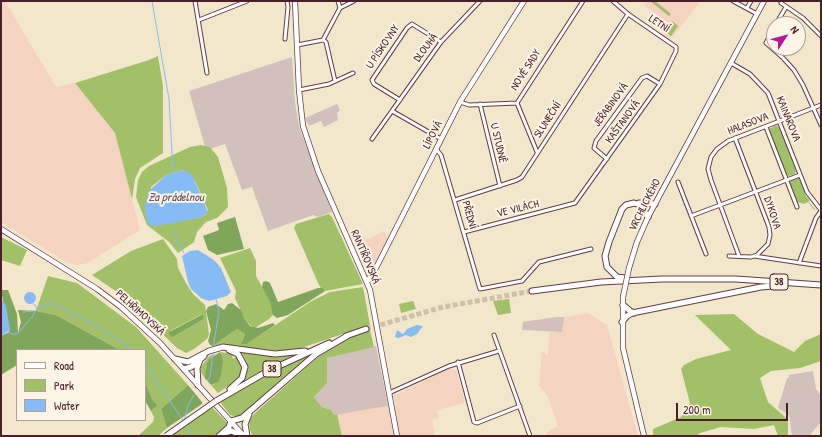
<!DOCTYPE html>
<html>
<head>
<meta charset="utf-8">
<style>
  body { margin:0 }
  #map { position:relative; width:822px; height:437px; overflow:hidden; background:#f2e7cb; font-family:"Patrick Hand",sans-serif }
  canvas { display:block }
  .frame { position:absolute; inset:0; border:2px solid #4a1f2b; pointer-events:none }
  .legend { position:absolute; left:16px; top:349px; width:130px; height:72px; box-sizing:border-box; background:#fcf5e5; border:1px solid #b59f9b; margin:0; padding:5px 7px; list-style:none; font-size:12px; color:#4a1f2b }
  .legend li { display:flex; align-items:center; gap:8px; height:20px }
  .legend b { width:20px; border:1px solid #b59f9b }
  .north { position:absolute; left:766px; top:16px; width:40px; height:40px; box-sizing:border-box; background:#fcf5e5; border:1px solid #b59f9b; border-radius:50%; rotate:54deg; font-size:11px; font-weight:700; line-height:16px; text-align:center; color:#4a1f2b }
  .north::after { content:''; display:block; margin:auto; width:14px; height:18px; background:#b5179e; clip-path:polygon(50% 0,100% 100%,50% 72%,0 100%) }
  .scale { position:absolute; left:676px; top:403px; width:112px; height:18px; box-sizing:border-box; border:2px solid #4a1f2b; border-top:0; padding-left:5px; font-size:12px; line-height:14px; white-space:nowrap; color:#4a1f2b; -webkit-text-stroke:3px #fcf5e5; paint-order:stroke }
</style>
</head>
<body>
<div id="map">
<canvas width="822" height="437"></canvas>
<div class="frame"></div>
<ul class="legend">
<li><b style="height:5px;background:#fff"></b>Road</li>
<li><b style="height:11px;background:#a1c068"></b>Park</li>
<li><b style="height:11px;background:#86bbf5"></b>Water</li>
</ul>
<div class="north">N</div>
<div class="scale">200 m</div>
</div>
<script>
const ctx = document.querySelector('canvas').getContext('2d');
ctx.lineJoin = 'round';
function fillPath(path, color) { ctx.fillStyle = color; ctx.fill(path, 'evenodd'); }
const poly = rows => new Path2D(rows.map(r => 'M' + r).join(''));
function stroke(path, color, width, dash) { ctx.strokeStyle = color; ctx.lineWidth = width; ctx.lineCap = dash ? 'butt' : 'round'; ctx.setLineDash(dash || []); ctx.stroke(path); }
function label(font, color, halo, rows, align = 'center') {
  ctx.font = font + ' "Patrick Hand",sans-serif'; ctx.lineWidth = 4; ctx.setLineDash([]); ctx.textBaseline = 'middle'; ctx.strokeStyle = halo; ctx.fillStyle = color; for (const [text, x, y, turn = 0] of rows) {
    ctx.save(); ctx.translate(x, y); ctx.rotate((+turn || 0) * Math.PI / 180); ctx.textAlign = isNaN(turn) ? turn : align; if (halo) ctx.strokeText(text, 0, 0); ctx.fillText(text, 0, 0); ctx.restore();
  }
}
fillPath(poly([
  [1,1,5,1,56,87,75,83,115,133,140,230,88,263,77,265,68,263,1,222],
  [643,1,701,1,671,39,661,34,668,23,645,6],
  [384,231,388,239,379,257,372,267,367,267,362,256,365,254,358,237,363,235,366,240],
  [588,313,607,325,638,436,544,436,550,430,558,426,547,395,539,386,542,351,548,355,550,332,562,332,564,317],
  [450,367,457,372,465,403,437,410,439,418,432,420,435,433,433,436,342,436,337,414,396,405,394,396]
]), '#f5d3c1');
fillPath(poly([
  [292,57,295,103,299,127,332,212,318,217,313,215,268,231,252,187,242,190,225,144,206,150,189,91],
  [337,104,340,110,337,113,338,120,324,127,321,121,309,126,305,118],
  [556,317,564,317,562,332,522,330,523,322],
  [376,346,388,406,334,415,331,410,322,407,314,397,327,383,327,358],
  [813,371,816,389,821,396,821,422,809,436,792,436,789,415,778,408,787,378,789,378,789,375]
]), '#d1c0bc');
fillPath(poly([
  [650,1,655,1,671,14,669,16],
  [672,21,678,26,671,36,664,31],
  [158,56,163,86,163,153,140,168,135,179,132,199,115,133,75,83,149,60],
  [776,125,780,128,796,171,795,174,789,176,786,175,769,129],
  [201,145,210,147,218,157,227,188,228,207,217,218,206,222,197,232,194,242,178,253,169,242,147,225,136,197,138,180,142,172,149,166,190,147],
  [184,170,195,181,208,210,206,214,202,217,153,226,151,187,166,175],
  [797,178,799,178,806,196,810,201,808,201,814,208,815,211,808,202,804,204,797,202,789,182,790,180],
  [329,214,332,217,363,284,325,291,322,290,319,285,294,228,296,224],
  [1,237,27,250,20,266,1,260],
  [163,239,177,259,178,268,186,283,193,294,205,305,209,334,207,339,194,349,186,353,177,348,120,294,92,275,131,251],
  [202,314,204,319,173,337,170,331],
  [250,248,256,261,256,276,270,301,273,311,273,315,269,319,255,328,250,325,244,318,235,298,236,291,220,258],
  [48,276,77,283,136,327,188,385,161,409,167,428,158,436,138,436,153,422,154,417,151,411,158,405,153,401,145,382,145,350,120,350,56,315,36,311],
  [363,287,370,325,295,350,281,351,227,345,213,346,237,329,245,334,242,341,247,344,310,302,330,292],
  [509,299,511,313,498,315,493,301],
  [413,301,416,309,401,313,399,304],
  [734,314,758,334,794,352,805,341,821,334,821,361,800,368,771,371,760,378,768,402,785,417,788,422,788,436,778,436,774,425,754,429,721,427,700,433,696,436,653,436,653,429,681,417,690,403,681,369,684,365,696,359,731,350,695,315],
  [370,330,374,347,327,358,327,383,314,397,322,407,331,410,334,415,337,414,342,436,253,436,250,430,249,421,254,414,325,351,347,339],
  [318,350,240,416,237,417,230,415,220,402,271,372],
  [241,351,266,356,292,356,245,380,247,363],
  [220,352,234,354,232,357,234,359,236,356,242,367,240,378,218,393,211,385,215,384,221,354],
  [216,354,207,363,206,380,201,372,201,367,209,356],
  [212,407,228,424,215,436,171,436]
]), '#a1c068');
fillPath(poly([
  [235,217,244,249,217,255,208,250,203,236,219,230,217,223],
  [266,281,270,283,278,302,318,288,323,288,325,291,288,315,277,318,273,315,270,302,262,287,263,282],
  [1,290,8,290,17,314,18,333,21,322,18,310,36,311,56,315,120,350,17,350,17,365,1,375,1,336,9,332],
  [232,303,241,310,244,318,250,326,258,328,273,323,275,325,247,344,241,344,245,334,237,329,213,346,210,345,208,341,211,330,206,311,208,307,216,304,224,310,228,304],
  [203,314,204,319,173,337,170,336,169,332,171,331],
  [220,352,223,360,221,375,218,382,211,385,205,378,207,363,210,359],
  [145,382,153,401,158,405,151,411,145,401],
  [188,385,202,402,202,404,167,428,161,409]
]), '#80a65c');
fillPath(poly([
  [184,170,192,175,208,212,202,217,173,223,153,226,150,225,146,218,145,206,149,191,166,175],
  [198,250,214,260,221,268,231,292,227,296,209,301,201,298,191,289,188,282,182,256,190,251],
  '24 298a6 6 0 1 1 12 0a6 6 0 1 1-12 0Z',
  [1,298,6,306,10,330,1,336],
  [417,325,423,326,417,334,411,337,406,335,399,338,395,337,397,330,403,334,407,329]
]), '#86bbf5');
stroke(poly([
  [152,1,169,99,173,172],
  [174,230,175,235,184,253],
  [34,304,37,308],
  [23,312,33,311],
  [8,332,12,334,17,334,32,317,37,308,53,303,99,327,133,350],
  [213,348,219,312,216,299],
  [145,364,184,422],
  [207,381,210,377,213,353],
  [184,421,188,405,194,395],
  [186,425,193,436]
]), '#86bbf5', 1);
stroke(poly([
  [366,329,443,307,532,291]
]), '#d0bfab', 5, [5, 2.5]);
const street = poly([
  [195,1,207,73],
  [338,1,340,8],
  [733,1,757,14],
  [781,3,803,18,821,36],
  [747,8,751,1],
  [199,20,247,1],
  [776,24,786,7],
  [774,28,766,43,783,58,794,70,803,85,821,125],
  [285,39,288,7,287,1],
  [323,40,340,8,354,1],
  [297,45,323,40,326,42,335,81],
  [731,63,750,74,768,93,807,192,821,210],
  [299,90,329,84,353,73],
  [400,100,374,84,372,80,407,28,412,24,441,42],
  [460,102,469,105,517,103],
  [517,103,583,1],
  [517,103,537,152],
  [480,104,500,186],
  [392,111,441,139],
  [766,127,797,207],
  [372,139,441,42,480,1],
  [436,149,441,155,480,289,522,281,539,262,591,249],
  [607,159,594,148,596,141,642,78,647,76,660,84],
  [678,182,706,254],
  [455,200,517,180,522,177,628,14],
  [691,216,800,175],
  [464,232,575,203,660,84,676,51,676,47,628,14,613,1],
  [729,256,751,257,757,255,768,244,770,235,769,227,735,138],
  [739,256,711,180,708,169,711,157,717,149,728,141,821,105],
  [754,256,821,266],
  [799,263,816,218,821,211],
  [494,335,530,436],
  [458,362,474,422,477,423,520,406],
  [389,393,449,366,499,351]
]);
const secondary = poly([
  [295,1,299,90,303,126,318,171,370,290,397,436],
  [1,229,97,289,121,307,160,343,244,436],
  [629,268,637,242,648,217,764,1],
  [367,282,377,266,460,102,524,1],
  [623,297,623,348,644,436]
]);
const primary = poly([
  [639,203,655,204],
  [625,278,617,277,607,267,605,256,609,242,622,209,626,205,634,203,640,205,648,217],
  [532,291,601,282,662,279,736,279,821,285],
  [623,305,630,311,634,313],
  [622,322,627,316,632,313,761,287,784,285],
  [346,336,366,329],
  [229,350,238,354,245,367,242,378,230,389],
  [175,359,188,362,209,351,223,347,275,354,305,351],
  [184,369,191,367,204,356],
  [198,385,197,368,200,360],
  [216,401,268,371,329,343],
  [224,433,232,431,241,436],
  [219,436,229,427,231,421,242,418,316,354,347,336],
  [247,436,245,424,249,414]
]);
stroke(street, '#633d43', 5);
stroke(secondary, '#633d43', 6);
stroke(primary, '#633d43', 7);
stroke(street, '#fff', 3);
stroke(secondary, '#fff', 4.5);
stroke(primary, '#fff', 5);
const secondaryBridge = poly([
  [623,297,629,268]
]);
const primaryBridge = poly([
  [166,436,216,401]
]);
stroke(secondaryBridge, '#633d43', 6, []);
stroke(primaryBridge, '#633d43', 7, []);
stroke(secondaryBridge, '#fff', 4.5);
stroke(primaryBridge, '#fff', 5);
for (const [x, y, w] of [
  [779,282,18],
  [272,369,18]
]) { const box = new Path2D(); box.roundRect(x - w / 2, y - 8, w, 16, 3); ctx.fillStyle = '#fcf5e5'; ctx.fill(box); stroke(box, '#4a1f2b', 1); }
label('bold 10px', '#4a1f2b', null, [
  ["38",779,282],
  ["38",272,369]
]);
label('11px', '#4a1f2b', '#fcf5e5', [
  ["LETNÍ",659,24,33],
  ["U PÍSKOVNY",383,47,-56],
  ["DLOUHÁ",426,48,-53],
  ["NOVÉ SADY",526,70,-57],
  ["JEŘABINOVÁ",611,105,-54],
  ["KAINAROVA",788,119,68],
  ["SLUNEČNÍ",548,120,-57],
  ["KAŠTANOVÁ",623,122,-54],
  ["HALASOVA",748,124,-21],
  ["LÍPOVÁ",433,135,-63],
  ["U STUDNĚ",498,143,77],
  ["VRCHLICKÉHO",645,205,-63],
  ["VE VILÁCH",518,209,-14],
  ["DYKOVA",772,213,72],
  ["PŘEDNÍ",469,215,74],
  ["RANTÍŘOVSKÁ",365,257,67],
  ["PELHŘIMOVSKÁ",140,313,42]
]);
label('italic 12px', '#5c4e68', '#fcf5e5', [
  ["Za prádelnou",176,198]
]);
</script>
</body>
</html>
